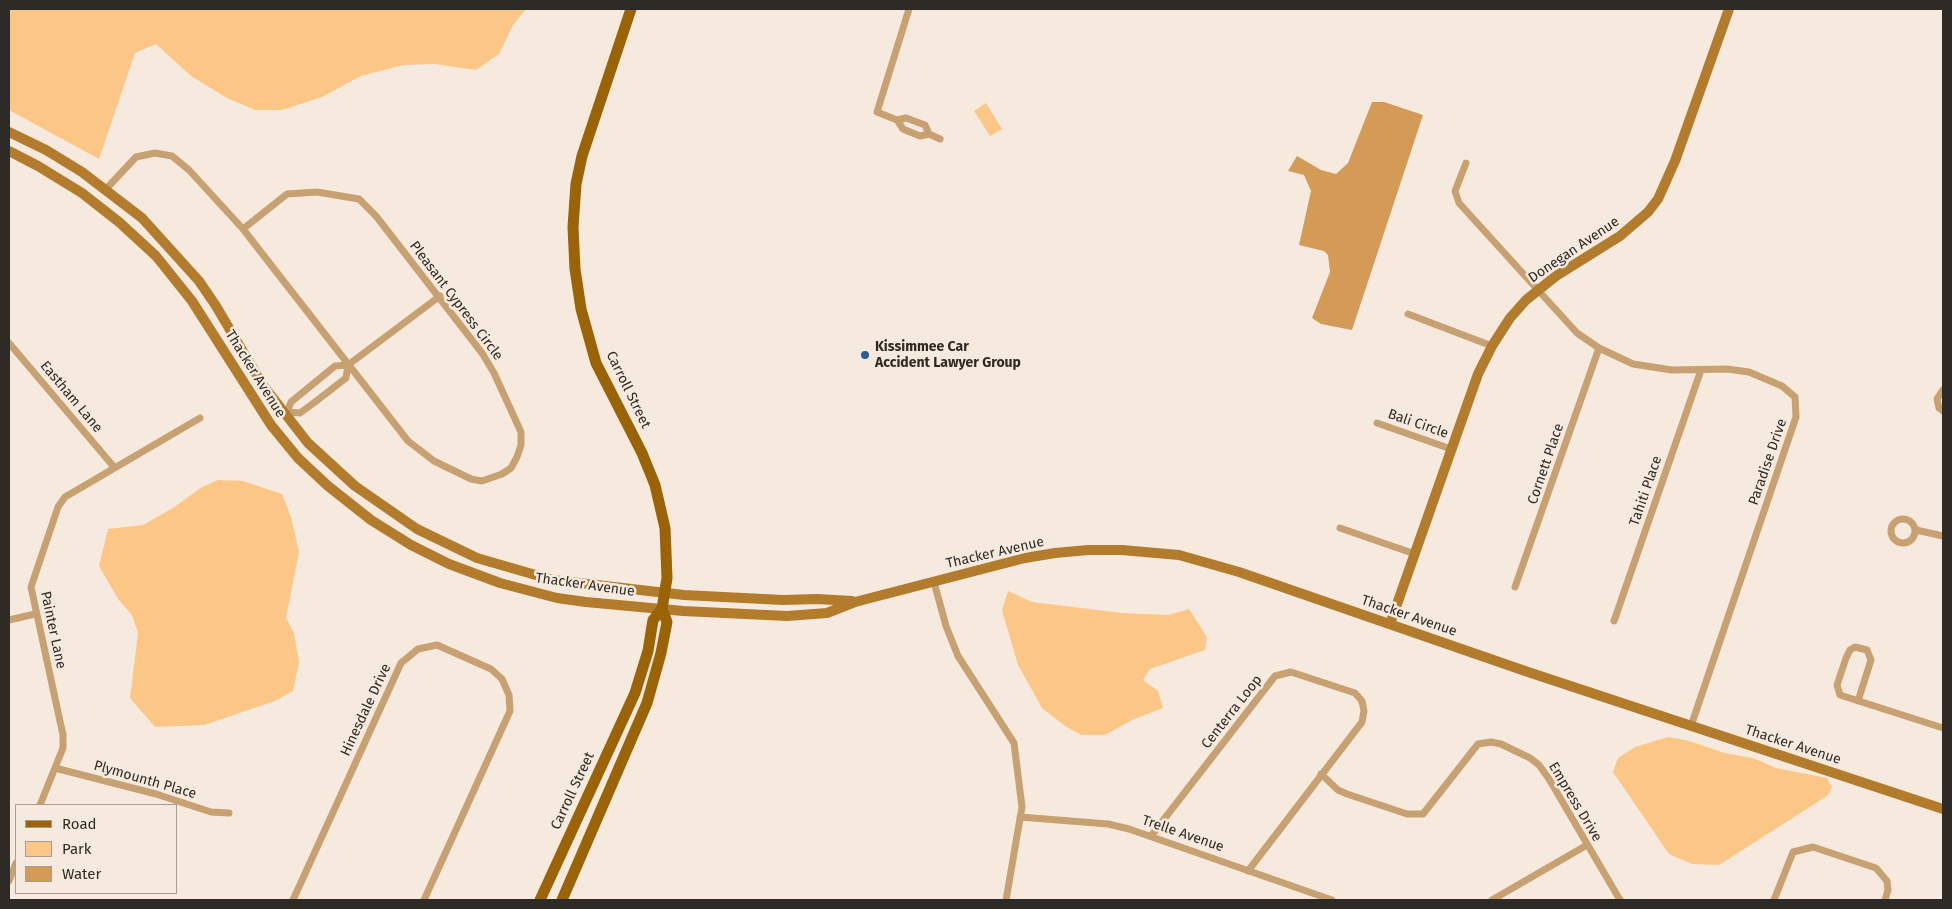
<!DOCTYPE html>
<html>
<head>
<meta charset="utf-8">
<style>
  body { margin:0 }
  #map { position:relative; width:1952px; height:909px; overflow:hidden; background:#f6eade; font-family:"Fira Sans",sans-serif }
  canvas { display:block }
  .frame { position:absolute; inset:0; border:10px solid #2e2a25; pointer-events:none }
  .legend { position:absolute; left:15px; top:804px; width:162px; height:90px; box-sizing:border-box; background:#f6eade; border:1px solid #a69d94; margin:0; padding:6px 9px; list-style:none; font-size:15px; color:#2e2a25 }
  .legend li { display:flex; align-items:center; gap:10px; height:25px }
  .legend b { width:25px; border:1px solid #a69d94 }
</style>
</head>
<body>
<div id="map">
<canvas width="1952" height="909"></canvas>
<div class="frame"></div>
<ul class="legend">
<li><b style="height:6px;background:#9a6305"></b>Road</li>
<li><b style="height:14px;background:#fcc786"></b>Park</li>
<li><b style="height:14px;background:#d39b55"></b>Water</li>
</ul>
</div>
<script>
const ctx = document.querySelector('canvas').getContext('2d');
ctx.lineJoin = 'round';
function fillPath(path, color) { ctx.fillStyle = color; ctx.fill(path, 'evenodd'); }
const poly = rows => new Path2D(rows.map(r => 'M' + r).join(''));
function stroke(path, color, width, dash) { ctx.strokeStyle = color; ctx.lineWidth = width; ctx.lineCap = dash ? 'butt' : 'round'; ctx.setLineDash(dash || []); ctx.stroke(path); }
function label(font, color, halo, rows, align = 'center') {
  ctx.font = font + ' "Fira Sans",sans-serif'; ctx.lineWidth = 5; ctx.setLineDash([]); ctx.textBaseline = 'middle'; ctx.strokeStyle = halo; ctx.fillStyle = color; for (const [text, x, y, turn = 0] of rows) {
    ctx.save(); ctx.translate(x, y); ctx.rotate((+turn || 0) * Math.PI / 180); ctx.textAlign = isNaN(turn) ? turn : align; if (halo) ctx.strokeText(text, 0, 0); ctx.fillText(text, 0, 0); ctx.restore();
  }
}
fillPath(poly([
  [9,9,526,9,513,25,499,54,476,70,434,64,403,65,361,76,322,97,282,110,255,110,227,98,191,76,156,44,135,53,99,159,9,110],
  [986,103,1002,129,990,136,974,111],
  [218,480,243,481,282,494,291,517,299,552,286,618,294,633,299,662,293,691,275,701,204,725,155,727,130,698,138,633,132,615,118,599,99,566,108,529,143,525,173,508,202,487],
  [1008,591,1032,602,1122,613,1168,615,1189,609,1207,637,1205,650,1150,669,1143,680,1158,691,1163,708,1132,720,1105,735,1081,735,1065,726,1042,708,1018,665,1002,610],
  [1668,737,1686,740,1725,753,1753,758,1776,768,1827,778,1832,787,1827,796,1719,865,1692,864,1669,854,1613,772,1618,758,1635,747]
]), '#fcc786');
fillPath(poly([
  [1372,102,1384,102,1423,115,1352,330,1321,324,1312,318,1330,272,1328,255,1324,251,1299,245,1311,191,1304,175,1288,171,1297,156,1321,170,1336,174,1348,163]
]), '#d39b55');
stroke(poly([
  [909,9,877,112,897,120,903,129,920,136,929,134,940,139],
  [897,120,906,118,925,125,929,134],
  [1466,163,1455,191,1459,203,1577,333,1599,348,1633,364,1672,370,1727,369,1749,372,1782,386,1795,397,1796,417,1691,726],
  [106,189,136,157,155,153,172,156,189,170,243,229],
  [317,192,359,199,376,216,482,353,494,373,521,432,521,445,517,457,511,468,502,474,482,481,471,479,434,461,408,441,243,229,287,194,317,192],
  [1408,314,1492,346],
  [9,343,114,467],
  [348,365,346,378,315,402,300,413,287,412,291,402,335,366,348,365,440,296],
  [1943,390,1937,399,1939,408,1943,411],
  [1377,423,1451,449],
  '1891 531a12 12 0 1 1 24 0a12 12 0 1 1-24 0Z',
  [1340,528,1415,554],
  [1916,530,1943,536],
  [934,582,946,626,958,656,1014,743,1022,807,1006,900],
  [1515,587,1599,348],
  [9,620,35,614],
  [1614,621,1701,370],
  [1858,701,1871,660,1867,650,1855,647,1850,650,1846,658,1837,685,1840,695,1943,728],
  [55,768,156,794,211,812,229,813],
  [1321,774,1338,790,1347,794,1407,814,1423,814,1478,744,1491,742,1501,744,1530,758,1539,765,1549,779,1620,900],
  [40,805,63,748,63,735,31,587,58,507,65,497,200,418],
  [1020,817,1108,824,1129,829,1332,900],
  [1151,836,1275,676,1291,672,1355,693,1362,701,1364,711,1362,722,1248,871],
  [9,881,16,863],
  [293,900,401,663,418,649,437,645,491,669,502,679,509,695,510,711,424,900],
  [1492,900,1587,845],
  [1774,900,1793,852,1813,847,1876,868,1887,881,1888,890,1885,900]
]), '#c8a173', 7);
stroke(poly([
  [9,132,46,150,82,172,142,218,199,281,216,306,262,384,308,443,355,486,417,529,477,558,553,580,684,595,783,600,817,599,852,601],
  [9,151,38,166,82,193,119,222,156,256,192,301,271,425,298,458,328,486,371,520,411,545,449,564,500,583,557,598,586,602,683,611,787,616,827,613,855,602,1025,558,1055,553,1088,550,1122,550,1179,555,1239,572,1528,672,1943,809],
  [1390,624,1478,374,1492,346,1510,318,1526,300,1556,276,1620,236,1648,212,1658,199,1675,161,1729,9]
]), '#b37b2c', 10);
stroke(poly([
  [540,900,635,693,648,651,653,620,662,609,667,578,665,528,655,485,642,453,596,363,581,309,575,269,573,227,576,184,582,156,631,9],
  [562,900,647,703,661,653,667,622,662,609]
]), '#9a6305', 11);
for (const [x, y, r, color] of [
  [865,355,5,"#265e96"]
]) { const dot = new Path2D(); dot.arc(x, y, r, 0, 2 * Math.PI); ctx.fillStyle = color; ctx.fill(dot); stroke(dot, '#f6eade', 2); }
label('14px', '#2e2a25', '#f6eade', [
  ["Donegan Avenue",1574,250,-34],
  ["Pleasant Cypress Circle",456,301,53],
  ["Thacker Avenue",255,374,58],
  ["Carroll Street",628,390,64],
  ["Eastham Lane",71,397,50],
  ["Bali Circle",1418,424,19],
  ["Paradise Drive",1768,462,-71],
  ["Cornett Place",1546,464,-71],
  ["Tahiti Place",1646,491,-71],
  ["Thacker Avenue",995,553,-13],
  ["Thacker Avenue",585,585,8],
  ["Thacker Avenue",1409,616,19],
  ["Painter Lane",53,630,78],
  ["Hinesdale Drive",366,710,-65],
  ["Centerra Loop",1232,712,-52],
  ["Thacker Avenue",1793,745,18],
  ["Plymounth Place",145,780,16],
  ["Carroll Street",573,791,-65],
  ["Empress Drive",1575,802,59],
  ["Trelle Avenue",1183,834,19]
]);
label('bold 14px', '#2e2a25', '#f6eade', [
  ["Kissimmee Car",875,347],
  ["Accident Lawyer Group",875,363]
], 'left');
</script>
</body>
</html>
